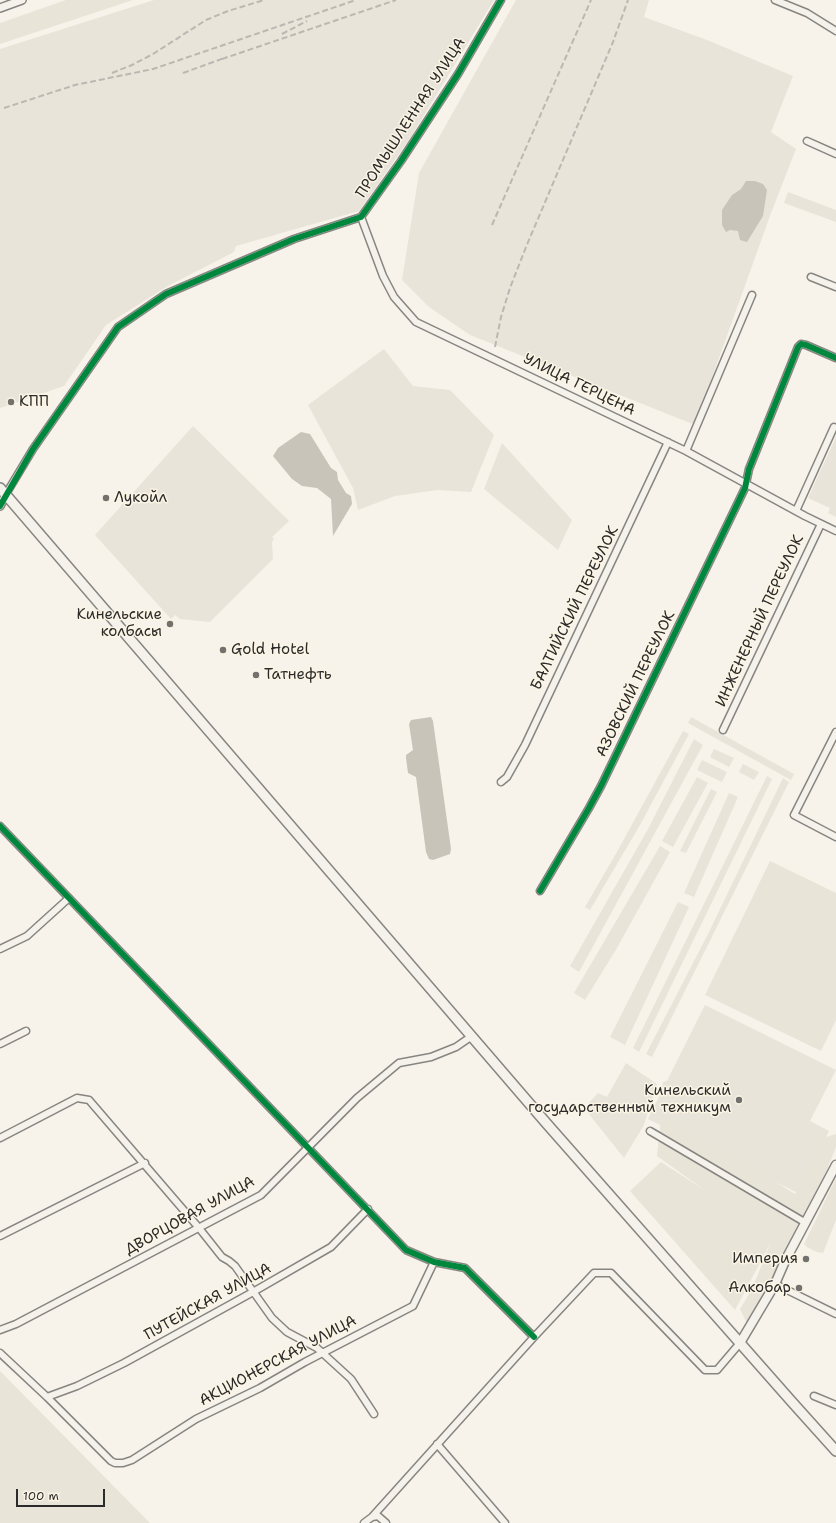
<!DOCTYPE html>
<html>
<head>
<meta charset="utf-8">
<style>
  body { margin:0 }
  #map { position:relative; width:836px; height:1523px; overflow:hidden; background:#f7f3ea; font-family:"Shantell Sans",sans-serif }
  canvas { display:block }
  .scale { position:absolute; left:16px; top:1489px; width:89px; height:18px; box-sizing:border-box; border:2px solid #2b2b2b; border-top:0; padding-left:5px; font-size:12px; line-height:14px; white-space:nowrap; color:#2b2b2b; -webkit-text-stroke:3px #fcf5e5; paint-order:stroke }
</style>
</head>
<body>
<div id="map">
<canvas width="836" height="1523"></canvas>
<div class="scale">100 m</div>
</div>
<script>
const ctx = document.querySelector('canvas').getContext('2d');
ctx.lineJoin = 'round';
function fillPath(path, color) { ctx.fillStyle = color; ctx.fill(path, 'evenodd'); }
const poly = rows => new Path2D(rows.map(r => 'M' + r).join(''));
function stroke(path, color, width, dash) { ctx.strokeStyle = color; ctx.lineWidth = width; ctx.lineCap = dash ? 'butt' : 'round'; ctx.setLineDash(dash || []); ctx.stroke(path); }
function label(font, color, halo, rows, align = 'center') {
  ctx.font = font + ' "Shantell Sans",sans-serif'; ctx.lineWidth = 3; ctx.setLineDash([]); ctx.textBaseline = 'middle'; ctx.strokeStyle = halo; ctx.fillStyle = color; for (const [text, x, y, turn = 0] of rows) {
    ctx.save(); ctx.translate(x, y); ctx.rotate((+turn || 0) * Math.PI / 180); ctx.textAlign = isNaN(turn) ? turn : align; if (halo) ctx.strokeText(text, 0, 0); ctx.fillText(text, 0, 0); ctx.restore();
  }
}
fillPath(poly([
  [154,0,494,0,409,140,359,211,236,246,234,252,168,286,106,325,64,386,0,408,0,49],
  [516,0,649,0,644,17,707,40,793,76,771,132,796,149,771,213,695,425,470,335,429,307,402,280,419,173],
  [788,192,836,210,836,222,784,203],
  [384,349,413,386,450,390,494,435,471,492,437,490,395,496,358,510,353,488,308,405],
  [193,426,289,521,272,537,274,539,272,542,273,559,210,622,180,619,175,615,171,619,95,535],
  [836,437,836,517,828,513,830,508,808,498],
  [502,443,572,520,558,550,484,489],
  [691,717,794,774,791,780,688,723],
  [683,731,689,734,640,825,590,910,585,907,618,850],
  [694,739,703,745,579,972,570,966,648,829],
  [714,749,734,758,729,767,710,757],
  [702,760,727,772,722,782,697,770],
  [743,764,759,772,754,780,739,772],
  [767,776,772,779,639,1052,633,1048],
  [697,777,708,783,673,847,662,841],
  [783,778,789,782,652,1057,646,1054,708,934],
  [711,789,717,792,686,853,680,851],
  [729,793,738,797,694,897,684,893],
  [660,846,670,852,617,948,585,1000,574,993],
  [678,902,689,907,625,1045,610,1037],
  [705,1005,836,1070,810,1121,829,1131,798,1193,648,1119],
  [626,1063,657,1084,644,1125,624,1158,584,1108,598,1093,607,1097]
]), '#e9e4d9');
fillPath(poly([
  [66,0,133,0,0,44,0,23],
  [770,861,836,893,836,1020,821,1051,705,995],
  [676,1078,686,1084,686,1091,674,1094,662,1090,663,1082],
  [661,1117,688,1130,723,1153,749,1165,795,1194,823,1138,836,1134,836,1147,826,1172,749,1328,740,1309,752,1289,771,1242,735,1310,630,1191,661,1162,706,1191,657,1156],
  [836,1178,836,1220,823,1253,817,1252,807,1247,804,1244],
  [0,1371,150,1523,0,1523]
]), '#e9e4d8');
fillPath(poly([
  [746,181,755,181,763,184,767,190,763,216,747,242,740,240,738,231,730,230,726,232,722,225,722,210,732,195,741,189],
  [301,432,310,434,331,468,337,472,338,480,346,493,351,496,352,504,333,536,331,499,317,488,302,486,292,479,273,456,278,448],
  [431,717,433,721,451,849,450,854,433,860,429,859,426,852,416,777,408,773,406,758,406,755,413,750,409,724,411,720]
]), '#c8c4ba');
const minor = poly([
  [775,0,807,13,836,31],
  [807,141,836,154],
  [361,217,383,276,394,297,416,322,686,451,805,516,836,531],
  [811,277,836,287],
  [686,451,752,295],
  [6,494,33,449,118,327,166,294,294,239,361,217,401,161,458,74,501,0],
  [796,511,834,427],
  [723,730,821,524],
  [836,732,794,815,836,837],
  [501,782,507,777,525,745,668,442],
  [0,826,406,1250,434,1262,465,1268,534,1337],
  [540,891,589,808,601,786,745,488,749,469,798,347,801,344,806,345,836,358],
  [0,949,27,936,69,898],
  [0,1044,26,1031],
  [650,1131,806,1223],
  [0,1138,77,1098,89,1100,199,1228,222,1257,229,1261,235,1266,272,1318,287,1332,317,1348,351,1379,374,1414],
  [0,1236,145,1163],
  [775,1284,836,1314],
  [0,1330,16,1324,261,1195,357,1098,399,1063,431,1057,456,1047,472,1036],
  [0,1353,47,1397,111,1461,115,1463,123,1463,132,1460,196,1419,260,1388,305,1362,413,1306,434,1262],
  [814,1396,836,1405],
  [47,1397,77,1386,124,1363,253,1292,331,1247,368,1209],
  [437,1444,505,1523],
  [372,1517,534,1337,594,1273,611,1273,705,1370,717,1370,740,1343],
  [364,1523,372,1517,378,1516,386,1523]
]);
const tertiary = poly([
  [0,8,22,0],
  [0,506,6,494]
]);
const secondary = poly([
  [740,1343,775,1284,785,1261,836,1165]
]);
const primary = poly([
  [0,488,547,1124,792,1402,836,1451]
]);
stroke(minor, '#878581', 9);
stroke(tertiary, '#878581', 10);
stroke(secondary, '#878581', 11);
stroke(primary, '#878581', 12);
stroke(minor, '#f5f2ec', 6);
stroke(tertiary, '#f5f2ec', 7);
stroke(secondary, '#f5f2ec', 8);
stroke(primary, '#f5f2ec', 9);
stroke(poly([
  [282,34,307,21],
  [222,59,396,0],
  [112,73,132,65,153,54,206,20,228,11,264,0],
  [183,73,227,57],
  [4,108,75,85,153,69,356,0],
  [492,225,591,0],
  [495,347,501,317,510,288,526,247,613,42,628,0]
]), '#bbb8b4', 2, [6, 3]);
stroke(poly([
  [0,506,33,449,118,327,166,294,294,239,361,217,401,161,458,74,501,0],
  [0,826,406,1250,434,1262,465,1268,534,1337],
  [540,891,589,808,601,786,745,488,749,469,798,347,801,344,806,345,836,358]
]), '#00873e', 6);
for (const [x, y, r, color] of [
  [11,402,4,"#72716e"],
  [106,498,4,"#72716e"],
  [170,624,4,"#72716e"],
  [223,650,4,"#72716e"],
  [256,675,4,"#72716e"],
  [739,1100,4,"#72716e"],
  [806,1259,4,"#72716e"],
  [799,1288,4,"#72716e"]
]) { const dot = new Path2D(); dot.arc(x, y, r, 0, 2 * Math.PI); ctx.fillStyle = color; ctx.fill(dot); stroke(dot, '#fcf5e5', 1.5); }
label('15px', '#2b2b2b', '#fcf5e5', [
  ["ПРОМЫШЛЕННАЯ УЛИЦА",411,118,-57],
  ["УЛИЦА ГЕРЦЕНА",579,385,26],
  ["БАЛТИЙСКИЙ ПЕРЕУЛОК",575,608,-64],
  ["ИНЖЕНЕРНЫЙ ПЕРЕУЛОК",760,621,-65],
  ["АЗОВСКИЙ ПЕРЕУЛОК",636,684,-64],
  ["ДВОРЦОВАЯ УЛИЦА",190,1216,-29],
  ["ПУТЕЙСКАЯ УЛИЦА",208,1302,-29],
  ["АКЦИОНЕРСКАЯ УЛИЦА",278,1361,-28]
]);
label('15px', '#2b2b2b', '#fcf5e5', [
  ["КПП",19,402],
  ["Лукойл",114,498],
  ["Кинельские",162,615,"right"],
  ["колбасы",162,632,"right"],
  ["Gold Hotel",231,650],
  ["Татнефть",264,675],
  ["Кинельский",731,1091,"right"],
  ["государственный техникум",731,1108,"right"],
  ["Империя",798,1259,"right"],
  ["Алкобар",791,1288,"right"]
], 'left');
</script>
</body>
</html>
